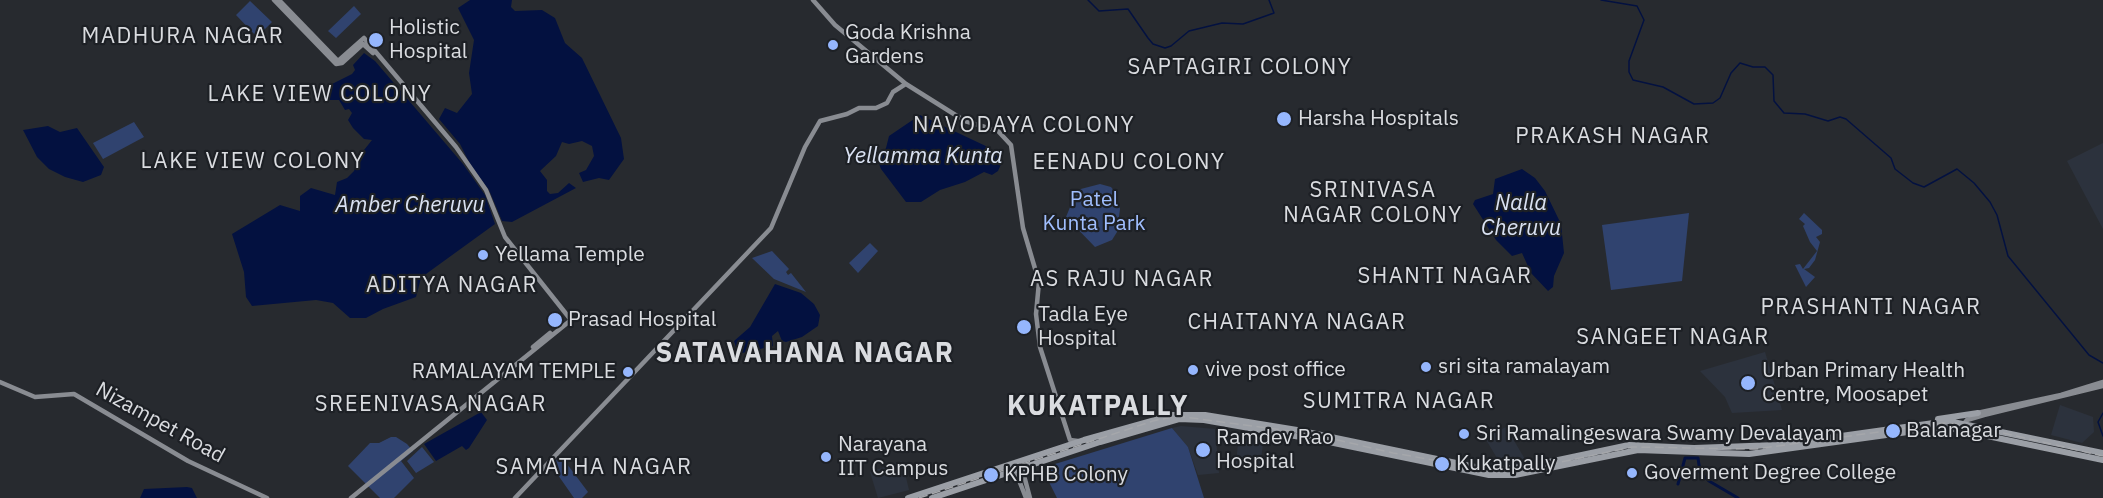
<!DOCTYPE html>
<html>
<head>
<meta charset="utf-8">
<style>
  body { margin:0 }
  canvas { display:block; background:#272a2f }
</style>
</head>
<body>
<canvas width="2103" height="498"></canvas>
<script>
const ctx = document.querySelector('canvas').getContext('2d');
ctx.lineJoin = 'round';
function fillPath(path, color) { ctx.fillStyle = color; ctx.fill(path, 'evenodd'); }
const poly = rows => new Path2D(rows.map(r => 'M' + r).join(''));
function stroke(path, color, width, dash) { ctx.strokeStyle = color; ctx.lineWidth = width; ctx.lineCap = dash ? 'butt' : 'round'; ctx.setLineDash(dash || []); ctx.stroke(path); }
function label(font, color, halo, rows, align = 'center') {
  ctx.font = font + ' "IBM Plex Sans",sans-serif'; ctx.lineWidth = 4.5; ctx.setLineDash([]); ctx.textBaseline = 'middle'; ctx.strokeStyle = halo; ctx.fillStyle = color; for (const [text, x, y, turn = 0] of rows) {
    ctx.save(); ctx.translate(x, y); ctx.rotate((+turn || 0) * Math.PI / 180); ctx.textAlign = isNaN(turn) ? turn : align; if (halo) ctx.strokeText(text, 0, 0); ctx.fillText(text, 0, 0); ctx.restore();
  }
}
fillPath(poly([
  [2103,143,2103,229,2067,161],
  [1765,352,1782,410,1732,413,1725,397,1700,371],
  [2060,405,2093,417,2094,432,2082,443,2051,435],
  [1181,426,1215,429,1219,473,1198,475,1188,447,1172,428],
  [1506,427,1526,461,1503,468,1485,438],
  [1239,433,1264,436,1260,467,1236,464],
  [902,461,909,490,878,498,870,472]
]), '#2c323d');
fillPath(poly([
  [250,1,272,22,257,37,236,15],
  [354,6,361,14,336,38,328,31],
  [134,122,144,137,103,159,93,143],
  [1100,184,1111,187,1115,192,1120,209,1117,232,1112,240,1095,247,1066,217,1077,190],
  [1689,213,1682,281,1611,290,1602,225],
  [1804,213,1822,230,1822,234,1816,237,1820,242,1815,260,1809,268,1804,269,1815,277,1806,287,1795,265,1800,264,1803,269,1817,251,1810,242,1803,226,1805,224,1799,219],
  [870,243,878,251,858,273,849,263],
  [772,251,789,269,786,272,788,275,791,273,806,292,774,279,752,258],
  [1172,428,1188,447,1204,498,1057,498,1042,468],
  [391,437,396,437,407,444,413,451,401,461,414,478,394,498,380,498,348,466,370,443,379,443],
  [422,447,434,462,416,473,407,461],
  [561,456,588,492,582,498,574,498,551,465]
]), '#30436f');
fillPath(poly([
  [470,0,512,0,511,7,515,11,542,10,555,18,565,43,582,58,621,138,624,159,609,180,599,178,583,182,579,173,586,170,594,156,592,146,582,141,569,144,562,142,556,156,540,171,547,180,547,191,550,194,558,193,569,183,576,188,512,222,502,221,489,190,471,166,460,144,439,119,445,108,457,113,472,94,469,73,474,40,458,8],
  [364,53,375,61,463,164,485,195,495,224,426,274,421,278,416,297,383,309,366,318,350,318,333,303,316,300,252,306,246,297,244,272,232,234,280,205,300,211,300,196,311,188,335,195,337,182,347,178,354,171,360,155,372,140,364,139,353,128,348,120,352,113,349,109,345,110,339,100,328,100,325,94,332,84,352,74,355,70,353,65],
  [920,115,990,148,1002,162,998,171,992,175,984,172,965,182,940,190,921,202,906,202,881,169,878,161,886,148,889,136],
  [48,126,60,132,77,128,104,167,101,175,83,182,65,177,49,169,37,157,23,130],
  [1522,169,1535,178,1545,191,1561,224,1564,253,1554,276,1553,287,1548,291,1531,273,1522,253,1512,256,1496,240,1473,204,1475,200,1493,194,1495,179],
  [775,284,801,293,814,304,820,315,818,326,802,337,786,342,782,341,778,331,772,336,773,346,738,354,734,341,750,327],
  [481,412,487,420,469,448,466,450,462,446,436,461,424,444],
  [187,487,192,488,197,498,140,498,144,489]
]), '#031140');
stroke(poly([
  [1088,0,1099,11,1128,9,1148,38,1153,44,1165,48,1171,46,1189,31,1222,23,1243,24,1274,13,1269,0],
  [1601,0,1637,6,1644,20,1629,61,1629,72,1633,80,1663,87,1694,104,1713,103,1720,98,1731,73,1740,63,1753,67,1765,67,1773,75,1774,101,1784,113,1805,114,1828,121,1840,117,1846,119,1891,158,1895,169,1913,183,1924,187,1957,169,1974,183,1990,202,1997,215,2008,256,2089,355,2103,363],
  [2103,413,2098,422,2103,436]
]), '#031140', 1.5);
stroke(poly([
  [1678,484,1685,458,1698,458,1700,472,1709,481,1738,498]
]), '#031140', 3);
stroke(poly([
  [274,0,336,64,342,63,363,44,373,53],
  [279,0,338,61,364,38,456,147,486,190,505,237,571,320,351,498],
  [813,0,835,25,906,84,965,121,998,131,1011,145,1023,228,1039,282,1036,314,1040,347,1070,440,1078,441],
  [533,347,550,333],
  [0,382,35,397,74,394,188,461,267,498],
  [1977,413,2061,395,2103,382],
  [1963,425,1967,420,1984,415,2103,386],
  [1022,468,1030,498],
  [1015,470,1026,498],
  [515,498,771,228,805,147,820,121,847,114,859,108,876,108,887,103,893,92,904,85]
]), '#898c92', 4.5);
stroke(poly([
  [1938,419,1978,413],
  [908,498,1084,440,1173,415,1205,415,1297,430,1490,470,1530,466,1629,445,1694,448,1777,445,1948,421,2103,453],
  [932,498,1100,442,1179,419,1204,420,1329,442,1489,475,1515,475,1638,450,1749,454,1944,427,2103,460]
]), '#9b9fa6', 6);
stroke(poly([
  [919,498,1153,421,1177,416,1312,434,1393,453,1497,471,1528,469,1632,447,1756,449,1943,423,1969,425,2103,456]
]), '#a5a7ab', 1.5, [9, 4.5]);
for (const [x, y, r, color] of [
  [376,40,8,"#95b6fd"],
  [833,45,6,"#95b6fd"],
  [1284,119,8,"#95b6fd"],
  [483,255,6,"#95b6fd"],
  [555,320,8,"#95b6fd"],
  [1024,327,8,"#95b6fd"],
  [1426,367,6,"#95b6fd"],
  [1193,370,6,"#95b6fd"],
  [628,372,6,"#95b6fd"],
  [1748,383,8,"#95b6fd"],
  [1893,431,8,"#95b6fd"],
  [1464,434,6,"#95b6fd"],
  [1203,450,8,"#95b6fd"],
  [826,457,6,"#95b6fd"],
  [1442,464,8,"#95b6fd"],
  [1632,473,6,"#95b6fd"],
  [991,475,8,"#95b6fd"]
]) { const dot = new Path2D(); dot.arc(x, y, r, 0, 2 * Math.PI); ctx.fillStyle = color; ctx.fill(dot); stroke(dot, '#1d2025', 2); }
label('21px', '#dadce0', '#1d2025', [
  ["Holistic",389,28],
  ["Hospital",389,52],
  ["Goda Krishna",845,33],
  ["Gardens",845,57],
  ["Harsha Hospitals",1298,119],
  ["Yellama Temple",495,255],
  ["Tadla Eye",1038,315],
  ["Hospital",1038,339],
  ["Prasad Hospital",568,320],
  ["sri sita ramalayam",1438,367],
  ["vive post office",1205,370],
  ["Urban Primary Health",1762,371],
  ["Centre, Moosapet",1762,395],
  ["RAMALAYAM TEMPLE",616,372,"right"],
  ["Balanagar",1906,431],
  ["Sri Ramalingeswara Swamy Devalayam",1476,434],
  ["Ramdev Rao",1216,438],
  ["Hospital",1216,462],
  ["Narayana",838,445],
  ["IIT Campus",838,469],
  ["Kukatpally",1456,464],
  ["Goverment Degree College",1644,473],
  ["KPHB Colony",1004,475]
], 'left');
label('21px', '#a0befe', '#1d2025', [
  ["Patel",1094,200],
  ["Kunta Park",1094,224]
]);
label('21px', '#dadce0', '#1d2025', [
  ["Nizampet Road",160,423,29]
]);
ctx.letterSpacing = '1.5px';
label('22px', '#dadce0', '#1d2025', [
  ["MADHURA NAGAR",183,37],
  ["SAPTAGIRI COLONY",1240,68],
  ["LAKE VIEW COLONY",320,95],
  ["NAVODAYA COLONY",1024,126],
  ["PRAKASH NAGAR",1613,137],
  ["LAKE VIEW COLONY",253,162],
  ["EENADU COLONY",1129,163],
  ["SRINIVASA",1373,191],
  ["NAGAR COLONY",1373,216],
  ["SHANTI NAGAR",1445,277],
  ["AS RAJU NAGAR",1122,280],
  ["ADITYA NAGAR",452,286],
  ["PRASHANTI NAGAR",1871,308],
  ["CHAITANYA NAGAR",1297,323],
  ["SANGEET NAGAR",1673,338],
  ["SUMITRA NAGAR",1399,402],
  ["SREENIVASA NAGAR",431,405],
  ["SAMATHA NAGAR",594,468]
]);
ctx.letterSpacing = '0px';
label('italic 22px', '#dae2f3', '#1d2025', [
  ["Yellamma Kunta",923,157],
  ["Nalla",1521,204],
  ["Cheruvu",1521,229],
  ["Amber Cheruvu",410,206]
]);
ctx.letterSpacing = '1.5px';
label('bold 27px', '#dadce0', '#1d2025', [
  ["SATAVAHANA NAGAR",805,354],
  ["KUKATPALLY",1098,407]
]);
ctx.letterSpacing = '0px';
</script>
</body>
</html>
